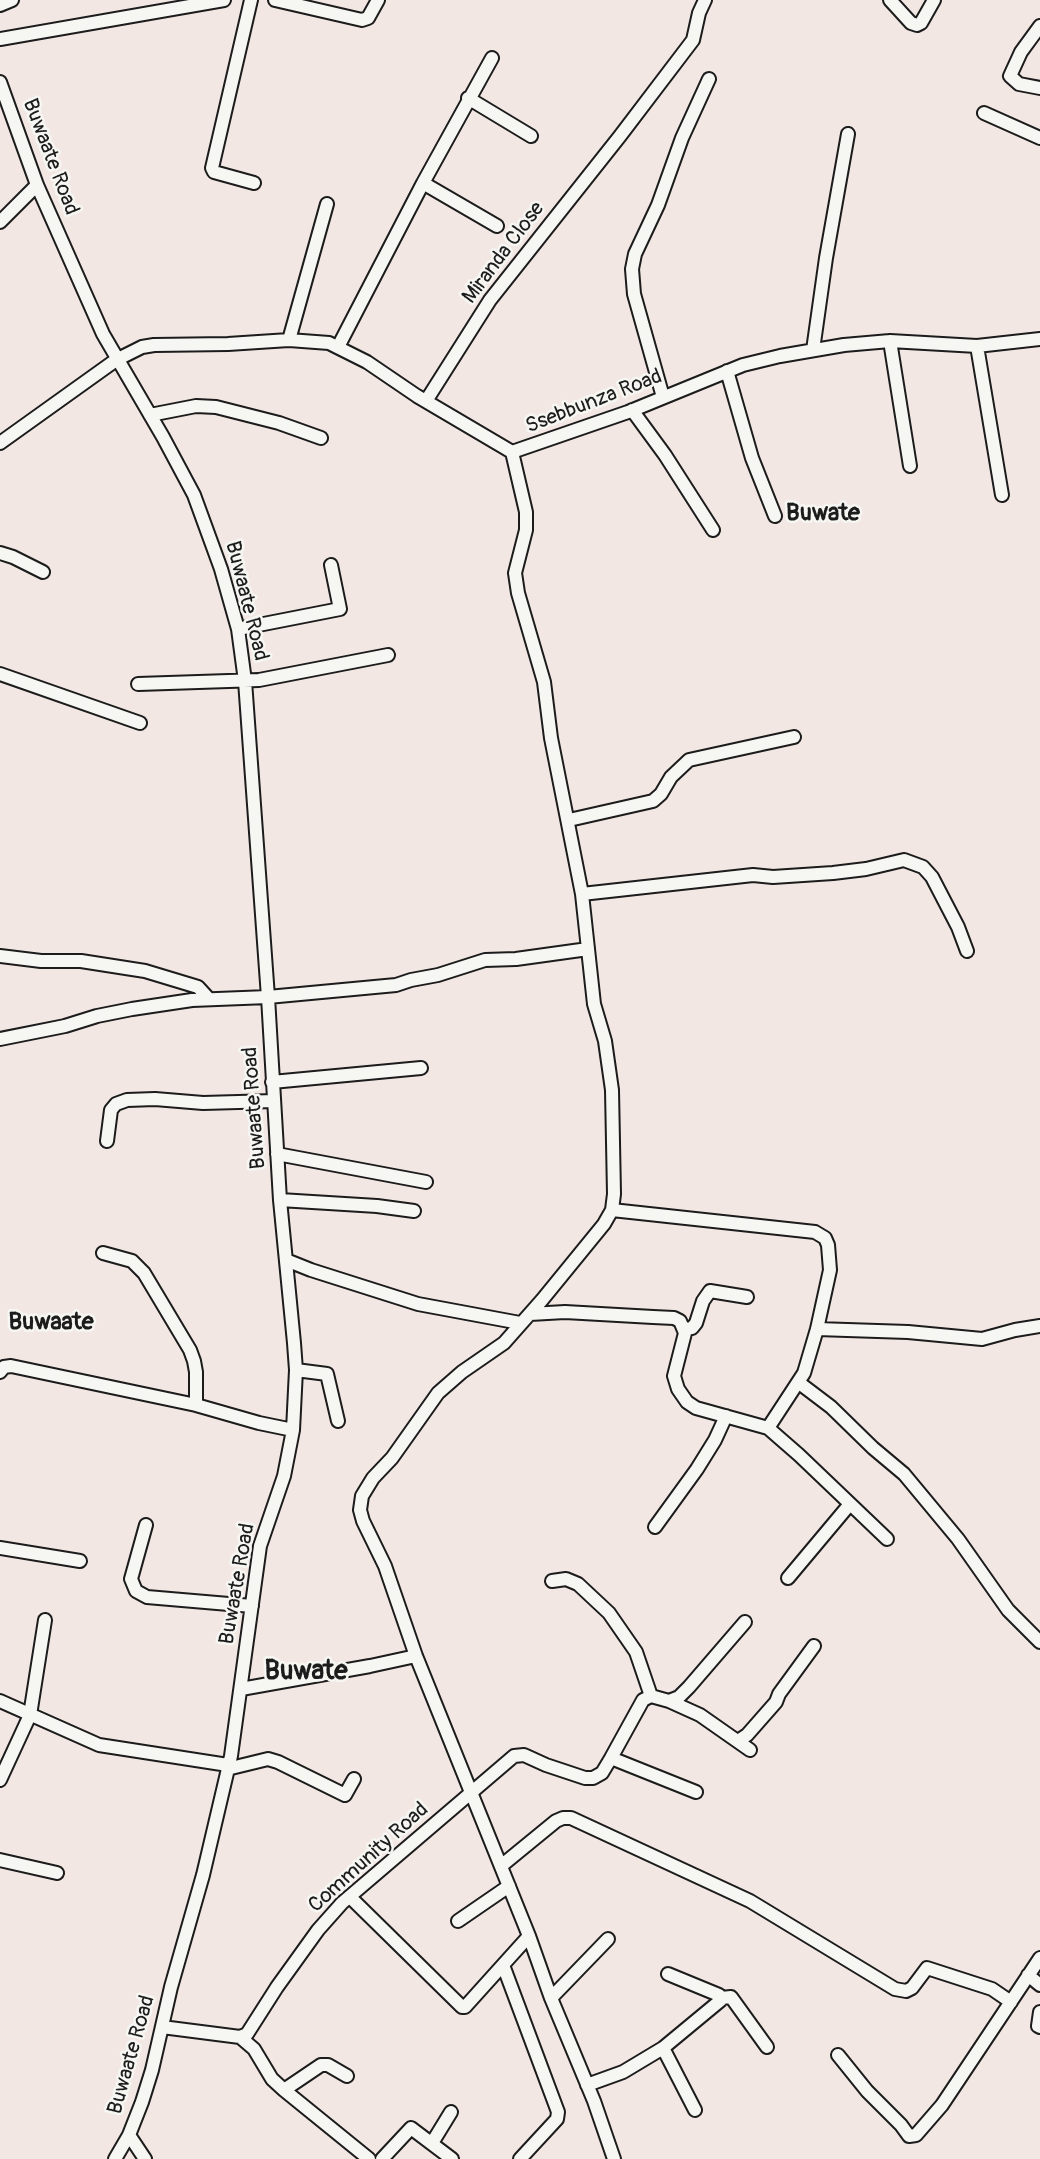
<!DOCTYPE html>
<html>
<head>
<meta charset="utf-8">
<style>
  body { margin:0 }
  canvas { display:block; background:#f2e7e3 }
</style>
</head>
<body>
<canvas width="1040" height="2159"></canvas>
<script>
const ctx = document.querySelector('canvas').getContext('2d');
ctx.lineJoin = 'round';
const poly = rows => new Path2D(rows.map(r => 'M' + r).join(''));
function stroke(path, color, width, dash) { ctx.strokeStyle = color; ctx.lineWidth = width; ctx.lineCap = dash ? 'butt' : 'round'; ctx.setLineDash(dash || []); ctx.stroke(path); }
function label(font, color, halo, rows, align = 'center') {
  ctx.font = font + ' Pangolin,sans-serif'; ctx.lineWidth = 5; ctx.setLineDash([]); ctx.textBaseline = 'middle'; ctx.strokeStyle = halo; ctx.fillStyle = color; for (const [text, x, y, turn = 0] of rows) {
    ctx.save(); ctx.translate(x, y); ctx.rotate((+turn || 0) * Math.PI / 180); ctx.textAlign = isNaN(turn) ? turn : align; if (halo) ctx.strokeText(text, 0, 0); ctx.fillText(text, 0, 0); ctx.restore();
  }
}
const minor = poly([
  [251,0,212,168,214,172,254,183],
  [275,0,362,20,368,18,378,0],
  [890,0,911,23,917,25,921,23,934,0],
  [0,5,12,0],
  [1040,26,1021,52,1010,76,1019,84,1040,88],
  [0,39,224,0],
  [0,82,37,185,103,334,163,437,194,495,221,569,238,629,245,681,268,997,280,1200,294,1343,296,1370,293,1430,284,1476,260,1546,231,1756,203,1875,171,1987,152,2070,142,2102,129,2135,115,2159],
  [468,98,531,136],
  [984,113,1040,138],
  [423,183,497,226],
  [0,222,37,185],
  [289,340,327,204],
  [890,341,910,466],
  [977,346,1002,495],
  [338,347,423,183,492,58],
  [813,350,826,258,848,134],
  [727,371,752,458,775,516],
  [663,397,634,294,632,269,635,254,658,205,682,138,709,79],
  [426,401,490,300,620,136,693,40,699,13,705,0],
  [632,410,665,455,713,530],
  [150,415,196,406,216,407,279,423,321,438],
  [0,443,116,360,142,347,154,345,228,344,289,340,329,343,367,362,417,396,512,452,628,412,743,365,780,356,844,345,890,341,977,346,1040,339],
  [512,452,526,512,526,530,515,573,518,593,544,682,551,738,582,894,594,1004,605,1041,612,1090,614,1194,612,1210,604,1224,542,1300,504,1343,462,1372,438,1393,392,1458,373,1478,362,1496,360,1510,363,1521,385,1566,416,1656,529,1936,551,1998,594,2101,614,2159],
  [0,553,13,557,43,572],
  [238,629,340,609,331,565],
  [0,674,140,723],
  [138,684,259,680,388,655],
  [569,820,653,801,661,794,671,777,689,760,794,737],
  [582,894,753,875,773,877,833,873,866,869,904,860,923,867,932,877,958,927,967,951],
  [0,956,41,961,81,961,145,971,198,987,209,999],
  [0,1039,65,1026,97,1016,132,1009,192,1000,268,997,396,985,411,980,438,975,485,960,516,959,588,949],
  [272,1082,421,1068],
  [107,1141,111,1110,116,1104,127,1100,155,1099,203,1103,274,1101],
  [277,1154,426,1182],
  [280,1200,377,1206,414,1211],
  [612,1210,815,1232,825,1238,828,1245,830,1270,817,1329,804,1373,768,1428],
  [103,1253,132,1261,144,1273,190,1350,194,1361,196,1372,196,1405],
  [286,1260,311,1270,418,1304,520,1323],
  [530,1314,565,1312,653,1317,674,1318,680,1321,685,1333,674,1376,678,1389,687,1402,696,1408,768,1428,799,1455,887,1539],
  [684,1329,692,1328,696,1323,703,1301,710,1291,747,1297],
  [817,1329,908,1332,982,1339,1015,1330,1040,1326],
  [296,1370,327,1374,338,1421],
  [0,1372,4,1367,11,1366,196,1405,259,1423,293,1430],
  [798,1382,831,1407,873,1448,904,1474,958,1539,1008,1610,1040,1642],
  [146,1525,131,1579,136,1591,147,1597,252,1606],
  [655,1527,697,1469,715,1440,726,1416],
  [0,1548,80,1561],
  [788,1578,850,1504],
  [552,1581,566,1579,578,1584,609,1613,636,1652,651,1696],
  [241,1689,370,1666,416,1656],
  [0,1701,99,1745,228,1765],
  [669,1701,679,1697,689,1687,745,1622],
  [738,1741,747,1735,776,1702,779,1694,814,1646],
  [611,1758,696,1792],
  [227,1769,268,1759,278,1762,345,1795,354,1779],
  [0,1780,30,1715,45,1620],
  [0,1860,57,1873],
  [501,1866,556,1821,563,1818,571,1818,750,1901,895,1989,906,1991,912,1988,927,1968,992,1989,1011,2002],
  [350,1897,462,2007,465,2007,529,1936],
  [458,1921,509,1886],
  [503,1965,558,2112,557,2119,520,2159],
  [1028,1975,1040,1985],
  [551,1998,608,1939],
  [721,1998,731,1997,767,2047],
  [1040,2012,1038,2026,1040,2027],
  [162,2027,240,2037,247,2034,277,1987,318,1930,342,1903,514,1756,524,1755,546,1765,585,1778,593,1778,602,1773,611,1758,643,1700,651,1696,669,1701,700,1715,750,1750],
  [240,2037,254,2049,272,2079,284,2090,369,2159],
  [663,2048,695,2110],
  [838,2055,867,2091,901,2125,909,2136,916,2135,942,2105,1040,1958],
  [587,2085,623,2072,663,2048,721,2000,719,1995,668,1974],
  [284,2090,321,2065,328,2065,347,2076],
  [129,2135,145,2159],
  [432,2143,451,2112],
  [382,2159,411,2128,452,2159]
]);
stroke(minor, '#1c1c1c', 16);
stroke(minor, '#f6f6f2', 12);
label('21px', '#1c1c1c', '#f6f6f2', [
  ["Buwaate Road",50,157,69],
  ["Miranda Close",504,253,-53],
  ["Ssebbunza Road",594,402,-21],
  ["Buwaate Road",246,601,76],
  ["Buwaate Road",255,1108,-94],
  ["Buwaate Road",238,1584,-80],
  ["Community Road",369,1858,-42],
  ["Buwaate Road",132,2055,-74]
]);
label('bold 24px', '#1c1c1c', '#f6f6f2', [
  ["Buwate",823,514],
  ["Buwaate",51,1323]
]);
label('bold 27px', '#1c1c1c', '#f6f6f2', [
  ["Buwate",306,1672]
]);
</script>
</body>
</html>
